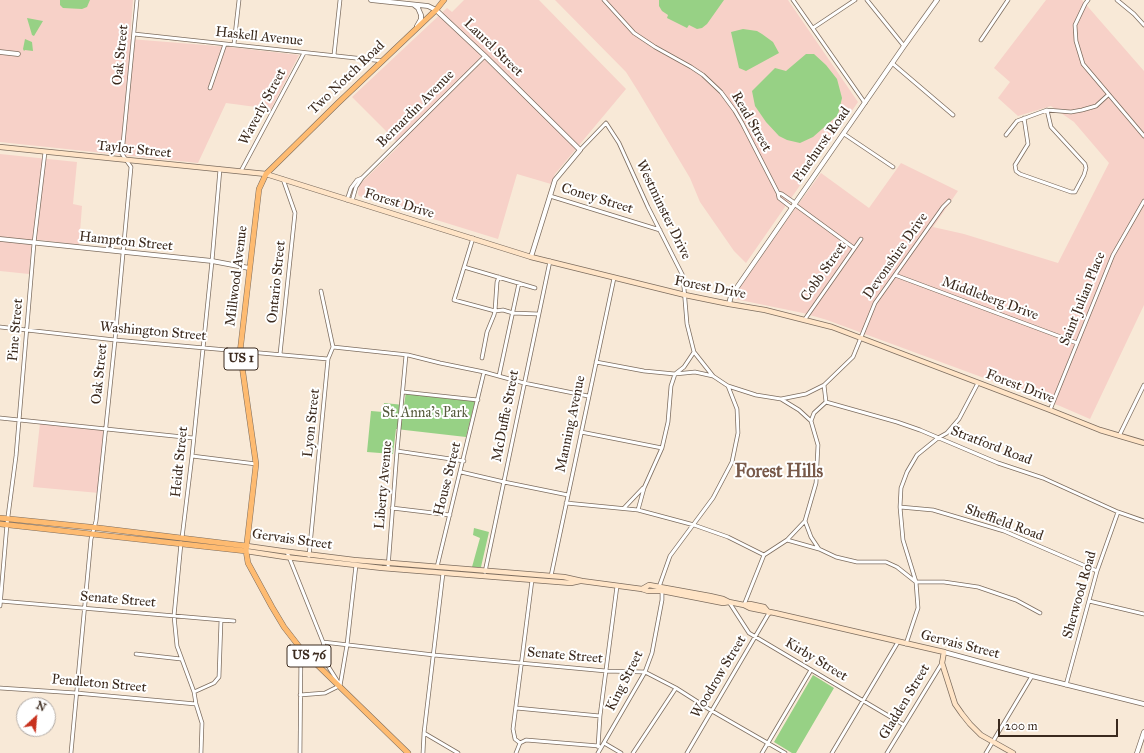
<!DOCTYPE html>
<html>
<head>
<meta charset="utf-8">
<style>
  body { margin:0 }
  #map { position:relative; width:1144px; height:753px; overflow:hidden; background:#f8e9d7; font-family:"IM FELL Great Primer",serif }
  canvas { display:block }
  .north { position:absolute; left:16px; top:697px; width:40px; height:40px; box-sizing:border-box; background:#fff; border:1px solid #b1aaa5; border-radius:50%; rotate:26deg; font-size:11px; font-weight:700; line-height:16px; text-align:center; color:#3b2a1e }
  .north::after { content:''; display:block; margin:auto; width:14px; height:18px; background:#c8321e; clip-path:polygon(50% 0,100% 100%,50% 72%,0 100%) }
  .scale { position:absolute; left:998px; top:719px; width:120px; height:18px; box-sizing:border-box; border:2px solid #3b2a1e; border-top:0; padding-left:5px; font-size:12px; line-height:14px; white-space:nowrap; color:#3b2a1e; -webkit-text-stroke:3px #fff; paint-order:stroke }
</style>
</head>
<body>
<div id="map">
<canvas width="1144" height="753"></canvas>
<div class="north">N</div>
<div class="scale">200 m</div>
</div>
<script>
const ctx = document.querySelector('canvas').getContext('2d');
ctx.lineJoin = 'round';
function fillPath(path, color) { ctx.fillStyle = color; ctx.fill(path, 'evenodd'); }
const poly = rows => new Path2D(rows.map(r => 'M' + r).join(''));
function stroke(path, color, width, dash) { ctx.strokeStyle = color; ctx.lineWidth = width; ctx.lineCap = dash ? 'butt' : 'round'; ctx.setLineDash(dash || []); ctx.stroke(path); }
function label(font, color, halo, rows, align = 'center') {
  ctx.font = font + ' "IM FELL Great Primer",serif'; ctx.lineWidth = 4; ctx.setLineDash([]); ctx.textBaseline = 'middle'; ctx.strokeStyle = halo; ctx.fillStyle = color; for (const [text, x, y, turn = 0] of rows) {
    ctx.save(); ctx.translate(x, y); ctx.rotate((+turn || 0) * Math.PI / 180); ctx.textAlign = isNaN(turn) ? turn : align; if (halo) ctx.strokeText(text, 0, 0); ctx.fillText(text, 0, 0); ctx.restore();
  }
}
fillPath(poly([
  [0,0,133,0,130,39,230,47,299,55,271,109,226,103,198,163,0,142],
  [464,0,539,0,626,89,555,174,551,184,517,174,498,239,359,196,358,194,359,185,400,145,352,97,447,8,452,12],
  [555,0,788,0,858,102,746,263,734,251,700,202,690,178,638,91,626,72],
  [1046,0,1082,0,1144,71,1144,305,1090,419,1060,406,827,320,803,313,735,299,736,293,786,221,821,173,869,208,901,163,958,191,933,227,964,234,1058,263,1109,163,1074,122,1051,106,1018,116,998,98,1010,82,994,68],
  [0,154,77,162,73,204,82,206,79,245,32,239,29,274,0,271],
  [40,423,105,430,99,493,33,487]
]), '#f7d1c8');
fillPath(poly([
  [60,0,90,0,87,7,82,9,63,8,60,5],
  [659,0,724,0,707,24,702,28,697,29,689,25,687,28,667,18,668,15,662,11,659,6],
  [27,18,43,21,34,36,32,35],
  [743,29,757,31,762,34,773,42,779,53,746,71,739,68,731,32],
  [25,39,32,42,33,51,25,50,24,51,23,49],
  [806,54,814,54,826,65,837,79,842,98,838,115,813,137,800,143,787,140,779,136,766,122,755,106,752,91,775,68,786,71],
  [406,392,475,401,466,437,396,429,393,454,367,452,371,411,383,412,384,403,404,405],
  [474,528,489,532,481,567,472,567,480,538,473,535],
  [813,675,834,688,796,753,792,753,774,742]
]), '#97d185');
const minor = poly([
  [604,0,634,33,655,47,691,67,703,75,721,92,735,111,742,123,778,193,779,198,792,208],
  [793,0,865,103],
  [867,0,904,46],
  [1088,0,1085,4,1075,25,1076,41,1083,64,1144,136],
  [1117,0,1134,14,1144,25],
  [813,28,855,0],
  [134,34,383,61],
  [981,40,1008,0],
  [234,44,239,0],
  [334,55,340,0],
  [892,63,953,115],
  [210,88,225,44],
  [1024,118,1028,144,1015,165,1016,171,1020,174,1071,192,1075,192,1084,175,1086,168,1085,164,1051,127,1047,110],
  [844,134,893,167],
  [1006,135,1017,121,1047,110,1071,112,1082,110,1096,106,1108,95],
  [580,150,606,123,619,143,648,207,683,276,687,324,694,352,713,376],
  [241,171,304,53],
  [778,193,782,194,795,203],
  [550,196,660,230],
  [347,200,351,188,357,180,362,178,485,56],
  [352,201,356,187,362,178],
  [794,204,854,248],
  [473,238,454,300,495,311,497,282,499,277],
  [464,267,535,288],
  [895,275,1077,343],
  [805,319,861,239],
  [0,327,115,340,328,359],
  [333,347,408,355,440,363,484,372,524,383,588,396],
  [280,354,295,213,283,179],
  [482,358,487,332,494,315,495,311,503,310,513,313,538,314],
  [596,362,644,371,675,374,695,372,713,376,728,386,756,395,781,399,799,410,811,421],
  [499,376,519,283],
  [824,385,826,402],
  [403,392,478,400],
  [781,399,806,394,824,385,853,357,875,303,943,207,949,201],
  [826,402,897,422,920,430,998,463,1043,478,1118,512,1144,521],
  [1050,410,1113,255,1144,201],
  [0,418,193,438],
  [581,432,662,448],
  [1119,436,1144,385],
  [397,451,464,461],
  [192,456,256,464],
  [461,472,504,482,568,495],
  [566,503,638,510,694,525,728,537,764,555],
  [900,507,933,510,1004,531,1097,571],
  [392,508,450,515],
  [624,508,643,488],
  [638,510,644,488,662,448,668,422,671,386,675,374,684,367,694,352],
  [805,521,811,537,819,549],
  [182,538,192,456,212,261,220,169],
  [787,540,819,549,836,557,857,562,886,562,897,567,916,582,944,582,978,587,1016,600,1040,613],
  [181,543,174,616,177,646,194,692,196,704,202,723,201,753],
  [287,552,323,642,328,666,338,682],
  [764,555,787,540,805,521,816,483,818,445,811,421,814,413,826,402],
  [309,556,328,359,333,347,321,291],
  [437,567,484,372],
  [388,568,397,451,406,355],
  [485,572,550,261],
  [551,576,614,278],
  [659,587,670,556,713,498,732,462,738,433,737,409,728,386],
  [0,601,234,621],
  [1089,601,1144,614],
  [729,602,749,633,904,725],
  [744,605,764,555],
  [0,606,7,524,16,456,34,243,45,152],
  [323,642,434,655,606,671,645,672,676,688,712,711,785,753],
  [906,644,918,608,916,582,903,540,900,507,901,488,907,472,917,455,938,438,947,433,959,419,978,383],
  [136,654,181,659],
  [1066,685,1097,571,1118,512],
  [340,686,347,645,356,565],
  [0,688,76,693,196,704],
  [194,692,214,683,219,677,221,620],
  [300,695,325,693,339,686],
  [516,708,600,716],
  [424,733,458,753],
  [520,743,515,739,513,729,532,580],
  [520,743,526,740,599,746],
  [604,743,621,753],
  [598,747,600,716,617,586],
  [71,753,91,539,96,521,115,340,131,167,122,154,137,0],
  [300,753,301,649],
  [423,753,424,733,443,573],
  [516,753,520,743],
  [598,753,645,672,652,653,662,600,662,591],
  [633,753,676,688],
  [687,753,769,613],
  [762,753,811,670],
  [832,753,898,642],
  [887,753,942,663],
  [986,753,1032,676]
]);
const tertiary = poly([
  [371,0,428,6,436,10,485,56,580,150,555,180,531,257],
  [414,5,418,8,421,15,421,19,417,26],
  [0,52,18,54],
  [0,239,212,261,249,268],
  [729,304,731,296,904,46,937,0],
  [944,652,1032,676,1144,704],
  [1137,753,1144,732]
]);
const secondary = poly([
  [0,147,266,174,531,257,685,295,729,304,765,310,832,327,1050,410,1100,430,1144,443],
  [247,546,282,551,354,560,564,577,582,581,642,589,648,591,662,591,723,603,729,602,744,605,750,608,775,613,944,652,942,663,955,704,962,714,970,724,981,735,1013,753],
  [246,551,285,557,382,568,571,583,580,581],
  [642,589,649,585,710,596,723,599,729,602],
  [744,605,750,604,764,607,769,613]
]);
const primary = poly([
  [0,518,99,528,247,546],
  [0,524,246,551],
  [408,753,301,649,284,627,272,607,248,563,246,551,256,464,240,352,259,189,266,174,338,103,436,10,444,0]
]);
stroke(minor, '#7d6d5f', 4.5);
stroke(tertiary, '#7d6d5f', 5.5);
stroke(secondary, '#7d6d5f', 6);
stroke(primary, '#7d6d5f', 6);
stroke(minor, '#fff', 3);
stroke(tertiary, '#fff', 4);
stroke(secondary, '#ffe4c6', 4.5);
stroke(primary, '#febb71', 5);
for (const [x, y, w] of [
  [241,359,34],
  [309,656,44]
]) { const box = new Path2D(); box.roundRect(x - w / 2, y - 11, w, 22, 3); ctx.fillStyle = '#fff'; ctx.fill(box); stroke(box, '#3b2a1e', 1); }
label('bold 13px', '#3b2a1e', null, [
  ["US 1",241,359],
  ["US 76",309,656]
]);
label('14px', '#3b2a1e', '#fff', [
  ["Haskell Avenue",259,37,6],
  ["Laurel Street",493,48,44],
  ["Oak Street",121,55,-84],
  ["Two Notch Road",347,78,-44],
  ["Waverly Street",263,107,-62],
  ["Bernardin Avenue",416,109,-45],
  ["Read Street",751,122,60],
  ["Pinehurst Road",822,145,-55],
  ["Taylor Street",134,150,6],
  ["Coney Street",597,199,17],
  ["Forest Drive",399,204,17],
  ["Westminster Drive",663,210,64],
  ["Hampton Street",126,242,6],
  ["Devonshire Drive",896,256,-55],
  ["Cobb Street",824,272,-55],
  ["Millwood Avenue",237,276,-83],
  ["Ontario Street",277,282,-84],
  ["Forest Drive",710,288,11],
  ["Middleberg Drive",990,299,20],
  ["Saint Julian Place",1083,299,-68],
  ["Pine Street",16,330,-85],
  ["Washington Street",153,332,5],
  ["Oak Street",100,374,-84],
  ["Forest Drive",1020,387,21],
  ["McDuffie Street",506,416,-79],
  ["Lyon Street",312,423,-84],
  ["Manning Avenue",571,424,-78],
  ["Stratford Road",991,446,21],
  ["Heidt Street",180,462,-84],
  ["House Street",448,479,-76],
  ["Liberty Avenue",384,485,-85],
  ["Sheffield Road",1004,523,20],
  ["Gervais Street",292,540,8],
  ["Sherwood Road",1080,595,-74],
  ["Senate Street",118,600,5],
  ["Gervais Street",960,645,14],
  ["Senate Street",565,656,5],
  ["Kirby Street",816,660,31],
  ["Woodrow Street",719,677,-59],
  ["King Street",625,681,-63],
  ["Pendleton Street",99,684,5],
  ["Gladden Street",905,702,-59]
]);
label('14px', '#575c3d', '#fff', [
  ["St. Anna's Park",425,414]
]);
label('bold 18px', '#785949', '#fff', [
  ["Forest Hills",779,473]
]);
</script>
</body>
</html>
